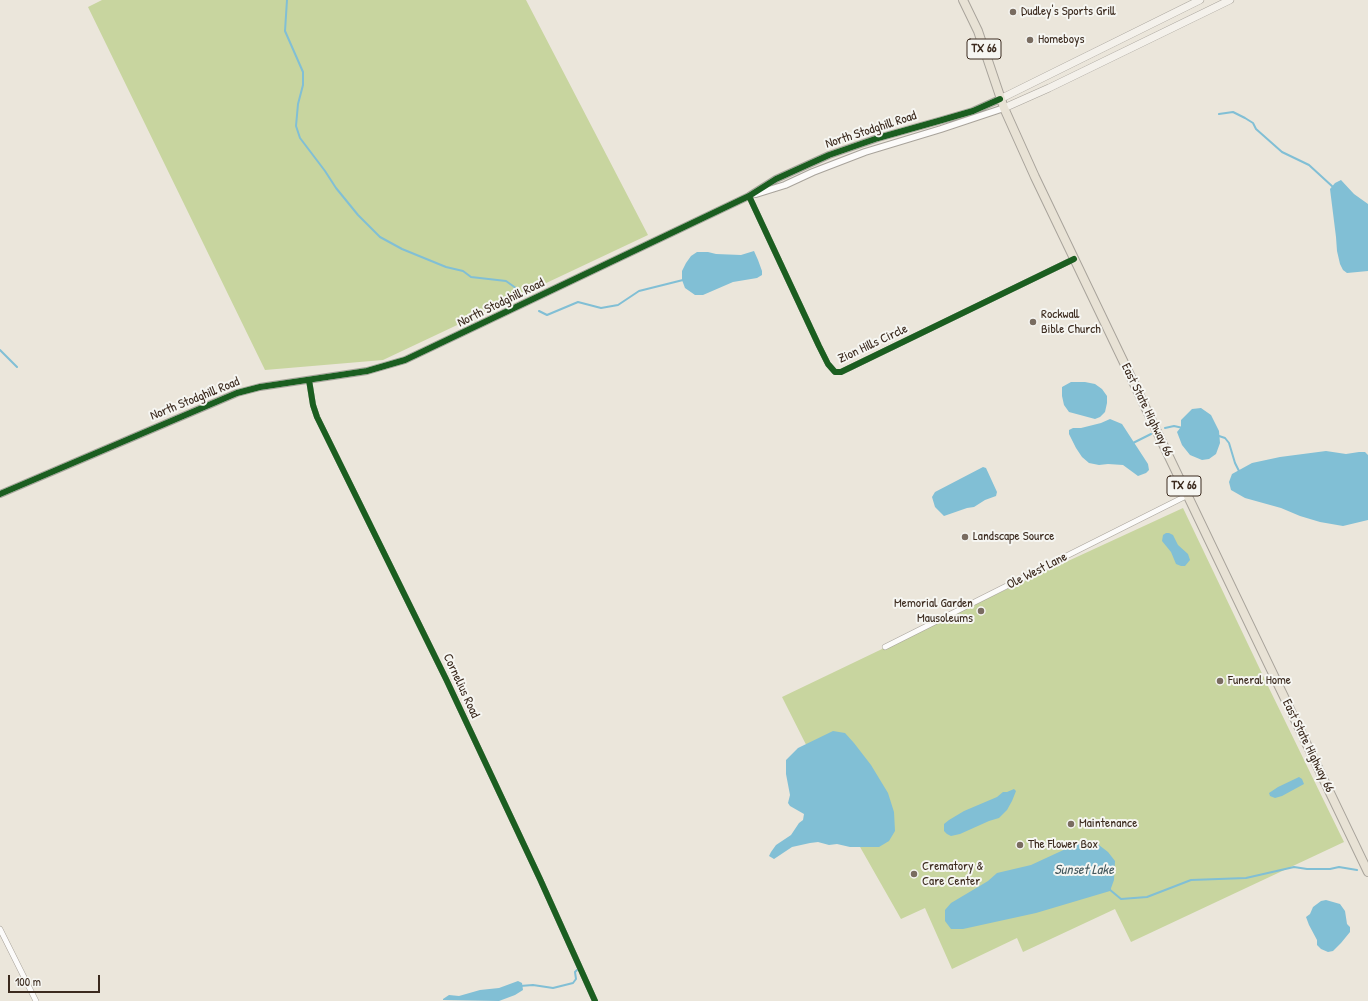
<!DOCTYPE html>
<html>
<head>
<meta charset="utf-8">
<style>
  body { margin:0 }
  #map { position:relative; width:1368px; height:1001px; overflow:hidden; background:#ebe6db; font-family:"Patrick Hand",sans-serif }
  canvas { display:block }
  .scale { position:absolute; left:8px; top:975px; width:92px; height:18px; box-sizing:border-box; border:2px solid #3b2a1e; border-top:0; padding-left:5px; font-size:12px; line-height:14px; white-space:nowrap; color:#3b2a1e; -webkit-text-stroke:3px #f6f6f2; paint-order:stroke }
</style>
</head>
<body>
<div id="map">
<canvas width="1368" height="1001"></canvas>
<div class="scale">100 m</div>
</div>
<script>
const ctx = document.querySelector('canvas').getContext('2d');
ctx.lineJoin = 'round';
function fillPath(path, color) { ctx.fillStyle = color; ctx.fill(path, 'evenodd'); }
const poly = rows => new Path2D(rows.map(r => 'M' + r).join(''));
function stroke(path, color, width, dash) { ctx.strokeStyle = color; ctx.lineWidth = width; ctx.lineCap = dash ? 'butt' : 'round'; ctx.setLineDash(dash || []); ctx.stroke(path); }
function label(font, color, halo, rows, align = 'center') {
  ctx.font = font + ' "Patrick Hand",sans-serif'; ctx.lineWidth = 4; ctx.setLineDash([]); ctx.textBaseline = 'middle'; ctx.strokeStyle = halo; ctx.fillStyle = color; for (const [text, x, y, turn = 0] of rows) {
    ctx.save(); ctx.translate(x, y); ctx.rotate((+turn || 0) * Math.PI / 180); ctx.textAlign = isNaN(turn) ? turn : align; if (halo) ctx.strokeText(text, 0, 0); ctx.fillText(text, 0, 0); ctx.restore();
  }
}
fillPath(poly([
  [102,0,526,0,648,235,383,360,265,370,88,7],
  [1183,508,1267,684,1344,842,1131,942,1115,909,1023,952,1017,938,952,969,925,908,901,919,839,810,782,697,1003,591]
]), '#c8d59f');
fillPath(poly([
  [1341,180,1354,194,1368,204,1368,271,1347,273,1343,270,1340,264,1337,251,1336,237,1330,189,1335,183],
  [754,251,758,260,762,271,762,275,757,278,733,282,703,295,695,295,685,288,682,280,682,271,686,263,691,256,697,252,708,252,716,254,741,255],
  [1071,382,1085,382,1095,384,1102,389,1107,396,1107,403,1105,412,1100,417,1095,419,1069,412,1064,405,1062,396,1062,387],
  [1201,408,1211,415,1219,431,1220,443,1216,454,1209,459,1202,460,1190,455,1182,445,1177,432,1181,427,1181,420,1192,409],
  [1110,419,1122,424,1148,464,1149,470,1146,473,1138,476,1123,465,1108,464,1099,465,1089,463,1082,457,1076,448,1069,434,1069,430,1073,428,1081,428,1101,423],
  [1326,451,1346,454,1359,452,1365,452,1368,455,1368,520,1343,526,1320,522,1300,516,1281,508,1245,498,1231,490,1229,482,1232,474,1252,463,1280,457],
  [983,467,986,468,997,492,996,496,985,500,974,507,967,508,944,516,935,507,932,497,935,492],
  [1166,533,1169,533,1173,535,1178,545,1188,554,1190,560,1185,566,1181,566,1176,564,1171,552,1162,541,1163,535],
  [833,731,845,733,854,743,871,765,888,793,894,812,895,831,889,841,879,847,850,847,837,844,829,845,818,842,810,843,792,847,774,859,769,856,771,852,776,845,791,835,799,823,803,820,804,814,790,806,788,803,790,795,786,774,786,760,798,748],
  [1299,777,1302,779,1304,784,1282,796,1275,798,1270,796,1269,793,1278,787],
  [1014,789,1016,791,1012,801,1007,810,999,818,989,821,960,834,951,836,947,834,944,831,944,824,949,820,964,811,997,797,1003,792,1007,792],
  [1085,840,1095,842,1108,852,1115,861,1114,880,1110,891,1036,913,963,929,951,929,945,921,945,910,951,903,988,881,997,873,1031,865],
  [1326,900,1340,904,1345,911,1347,924,1350,927,1350,932,1341,943,1333,951,1328,952,1321,949,1317,945,1317,940,1309,925,1306,917,1310,914,1313,907,1321,901],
  [518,981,522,983,523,990,515,995,499,1001,443,1000,443,999,449,995,459,996,480,990,499,988]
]), '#81bfd5');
stroke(poly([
  [287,0,285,31,303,72,303,85,298,104,296,126,300,138,325,171,336,188,358,215,380,237,402,249,446,267,463,271,471,277,506,281,520,291],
  [1219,114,1233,112,1245,118,1253,123,1256,129,1282,152,1309,165,1333,187],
  [539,311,547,315,578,302,601,308,618,305,639,291,683,280],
  [0,350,17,367],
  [1165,428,1174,426,1183,428],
  [1219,436,1225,438,1229,443,1235,463,1239,471],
  [1133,443,1151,434],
  [1109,889,1121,899,1147,897,1191,880,1246,878,1294,867,1307,869,1330,869,1339,867,1357,870],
  [520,986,533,985,553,988,573,983,576,979,575,972,577,970]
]), '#81bfd5', 2);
const minor = poly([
  [749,196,819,346,828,364,835,372,841,372,1074,259],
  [309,380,313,405,317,417,446,679,540,879,595,1001],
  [885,647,1188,495],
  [0,929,36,1001]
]);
const tertiary = poly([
  [756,194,785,185,813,172,865,152,941,129,1004,108],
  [0,494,237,393,260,387,367,371,405,360,749,196,776,179,829,155,878,138,942,120,973,111,1000,99]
]);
const secondary = poly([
  [1000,99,1200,0],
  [1004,108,1049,88,1230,0]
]);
const primary = poly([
  [963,0,978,31,1004,108,1035,177,1368,872]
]);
stroke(minor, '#a8a39b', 6);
stroke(tertiary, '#a8a39b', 8);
stroke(secondary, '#a8a39b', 8);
stroke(primary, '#a8a39b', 10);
stroke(minor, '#fcfbfa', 5);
stroke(tertiary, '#fcfbfa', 6);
stroke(secondary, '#f4f1eb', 7);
stroke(primary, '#e8e2d5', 8);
stroke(poly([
  [749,196,819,346,828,364,835,372,841,372,1074,259],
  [309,380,313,405,317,417,446,679,540,879,595,1001],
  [0,494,237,393,260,387,367,371,405,360,749,196,776,179,829,155,878,138,942,120,973,111,1000,99]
]), '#1b5e20', 6);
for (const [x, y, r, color] of [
  [1013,12,4,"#796c60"],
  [1030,40,4,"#796c60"],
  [1033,322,4,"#796c60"],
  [965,537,4,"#796c60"],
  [981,611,4,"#796c60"],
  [1220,681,4,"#796c60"],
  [1071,824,4,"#796c60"],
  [1020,845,4,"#796c60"],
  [914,874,4,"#796c60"]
]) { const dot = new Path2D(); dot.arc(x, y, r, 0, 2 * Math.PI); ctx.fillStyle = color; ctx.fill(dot); stroke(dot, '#f6f6f2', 1.5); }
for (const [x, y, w] of [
  [984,49,34],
  [1184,486,34]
]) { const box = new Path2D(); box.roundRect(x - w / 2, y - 10, w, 20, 3); ctx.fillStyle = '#f6f6f2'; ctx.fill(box); stroke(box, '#3b2a1e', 1); }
label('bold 12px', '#3b2a1e', null, [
  ["TX 66",984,49],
  ["TX 66",1184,486]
]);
label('13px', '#3b2a1e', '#f6f6f2', [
  ["Dudley's Sports Grill",1021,12],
  ["Homeboys",1038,40],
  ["Rockwall",1041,315],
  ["Bible Church",1041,330],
  ["Landscape Source",973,537],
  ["Memorial Garden",973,604,"right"],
  ["Mausoleums",973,619,"right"],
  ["Funeral Home",1228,681],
  ["Maintenance",1079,824],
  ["The Flower Box",1028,845],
  ["Crematory &",922,867],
  ["Care Center",922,882]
], 'left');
label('13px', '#3b2a1e', '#f6f6f2', [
  ["North Stodghill Road",871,130,-18],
  ["North Stodghill Road",501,303,-26],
  ["Zion Hills Circle",873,344,-25],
  ["North Stodghill Road",195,399,-22],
  ["East State Highway 66",1147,410,64],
  ["Ole West Lane",1037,571,-27],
  ["Cornelius Road",461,686,65],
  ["East State Highway 66",1308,746,64]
]);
label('italic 14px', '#44585d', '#f6f6f2', [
  ["Sunset Lake",1084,870]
]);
</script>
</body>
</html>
